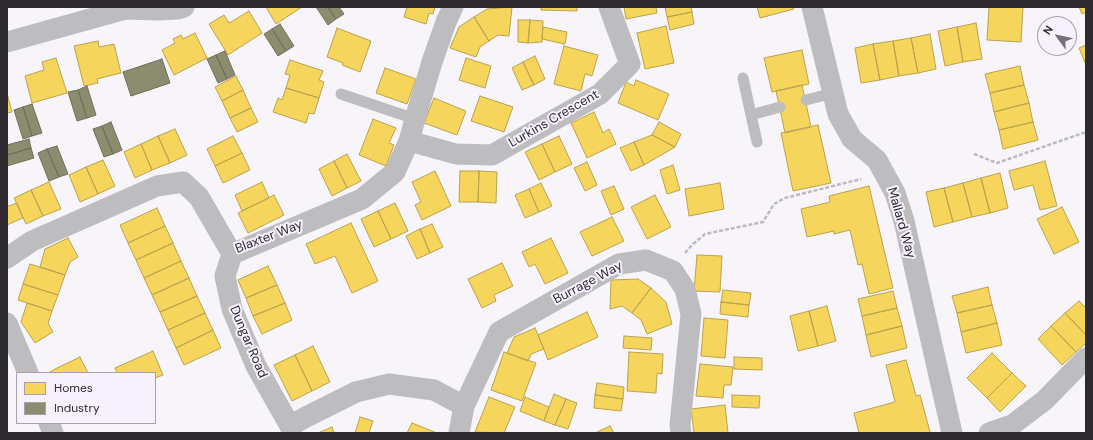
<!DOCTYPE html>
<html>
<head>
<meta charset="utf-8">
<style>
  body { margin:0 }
  #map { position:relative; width:1093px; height:440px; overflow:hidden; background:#f7f4fa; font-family:"DM Sans",sans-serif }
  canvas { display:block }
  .frame { position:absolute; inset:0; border:8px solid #2d2a30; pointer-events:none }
  .legend { position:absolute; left:16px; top:372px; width:140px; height:52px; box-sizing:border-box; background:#f7f1fd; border:1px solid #a6a1ab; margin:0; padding:5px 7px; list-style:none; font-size:12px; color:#2d2a30 }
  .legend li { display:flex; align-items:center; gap:8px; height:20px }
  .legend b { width:20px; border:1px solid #a6a1ab }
  .north { position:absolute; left:1037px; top:16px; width:40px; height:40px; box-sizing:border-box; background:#f7f1fd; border:1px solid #a6a1ab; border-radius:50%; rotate:303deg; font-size:11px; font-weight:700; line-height:16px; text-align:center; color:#2d2a30 }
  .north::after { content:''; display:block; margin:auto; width:14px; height:18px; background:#747177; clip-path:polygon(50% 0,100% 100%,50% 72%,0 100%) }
</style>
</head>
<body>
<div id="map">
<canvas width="1093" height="440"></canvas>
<div class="frame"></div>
<ul class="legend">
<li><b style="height:11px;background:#f6d55c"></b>Homes</li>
<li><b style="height:11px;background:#8c8c6e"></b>Industry</li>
</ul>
<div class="north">N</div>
</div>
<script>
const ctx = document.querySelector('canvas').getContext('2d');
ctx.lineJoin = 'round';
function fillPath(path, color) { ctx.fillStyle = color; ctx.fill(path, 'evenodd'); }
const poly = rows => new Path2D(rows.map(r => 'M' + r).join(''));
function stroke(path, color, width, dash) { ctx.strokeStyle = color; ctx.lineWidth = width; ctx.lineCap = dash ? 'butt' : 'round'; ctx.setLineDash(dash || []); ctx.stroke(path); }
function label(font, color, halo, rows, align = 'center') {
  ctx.font = font + ' "DM Sans",sans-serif'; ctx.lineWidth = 4; ctx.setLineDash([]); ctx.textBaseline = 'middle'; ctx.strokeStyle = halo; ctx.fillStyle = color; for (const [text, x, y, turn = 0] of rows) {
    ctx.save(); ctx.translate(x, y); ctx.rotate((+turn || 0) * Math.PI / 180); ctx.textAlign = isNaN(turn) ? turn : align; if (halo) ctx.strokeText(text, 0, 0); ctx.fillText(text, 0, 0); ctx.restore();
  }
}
const homes = poly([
  [266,7,302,7,276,24,266,7],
  [407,7,435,7,433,14,429,13,426,24,404,17,407,7],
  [512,7,509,36,498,35,489,41,474,17,487,9,512,7],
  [541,7,577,7,577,11,541,10,541,7],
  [624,7,656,7,657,13,626,19,624,7],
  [665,7,691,7,692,12,667,17,665,7],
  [757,7,793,7,794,9,760,18,757,7],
  [989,7,1023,7,1021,42,987,40,989,7],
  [1079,7,1086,7,1086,12,1082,14,1079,7],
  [249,11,262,33,228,55,209,24,224,15,229,23,249,11],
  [692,12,694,24,670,30,667,17,692,12],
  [474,17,489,41,480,47,476,57,450,48,459,27,474,17],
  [518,20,530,20,528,43,518,42,518,20],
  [530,20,543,21,542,42,528,43,530,20],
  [976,23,982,59,963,62,957,27,976,23],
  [666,26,674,63,645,69,637,33,666,26],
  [543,27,567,32,565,44,542,39,543,27],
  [957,27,963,62,945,66,938,31,957,27],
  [337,28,371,41,360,72,342,65,343,63,327,57,337,28],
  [195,33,207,58,174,75,162,50,175,43,173,39,181,35,183,39,195,33],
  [930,34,936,69,918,73,911,38,930,34],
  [911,38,918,73,899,76,893,41,911,38],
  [98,41,99,47,114,44,121,73,97,79,98,83,84,86,74,46,98,41],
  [893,41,899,76,880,80,873,44,893,41],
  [873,44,880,80,861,83,855,48,873,44],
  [1086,45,1086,65,1079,48,1086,45],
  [564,46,598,55,592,76,585,74,581,91,554,84,564,46],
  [802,50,809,84,772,92,764,58,802,50],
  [535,56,545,79,534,85,523,62,535,56],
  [56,58,67,93,32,103,25,76,44,70,42,62,56,58],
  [466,58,491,66,485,88,459,80,466,58],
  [290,60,323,71,319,80,324,82,319,98,286,88,290,75,285,74,290,60],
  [523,62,534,85,522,90,512,68,523,62],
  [1020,66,1024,85,990,93,985,74,1020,66],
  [385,68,416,79,407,104,376,93,385,68],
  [236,76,243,90,222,101,215,87,236,76],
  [636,80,669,94,658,120,618,103,626,82,634,86,636,80],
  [802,85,811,127,785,133,776,91,802,85],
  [1024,85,1029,103,994,112,990,93,1024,85],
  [286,88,319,98,314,114,309,113,306,123,273,112,278,98,282,100,286,88],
  [243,90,251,108,230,118,222,101,243,90],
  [7,93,12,112,7,113,7,93],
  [480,96,513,107,504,132,471,121,480,96],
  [434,98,466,111,457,135,424,123,434,98],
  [1029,103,1033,122,999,130,994,112,1029,103],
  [251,108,258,122,237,132,230,118,251,108],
  [594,112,603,133,609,129,616,144,587,158,571,123,594,112],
  [373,119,396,128,389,143,394,145,386,166,359,155,373,119],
  [659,122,681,134,675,147,652,135,659,122],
  [1033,122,1038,140,1003,149,999,130,1033,122],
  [818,125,831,183,793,191,781,133,818,125],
  [175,129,187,155,170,163,158,136,175,129],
  [652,135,675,147,644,165,634,142,652,135],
  [158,136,170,163,152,170,141,144,158,136],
  [233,136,242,153,215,166,207,149,233,136],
  [559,136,572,164,555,172,542,144,559,136],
  [634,142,644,165,631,171,620,148,634,142],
  [141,144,152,170,135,178,124,152,141,144],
  [542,144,555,172,539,180,525,152,542,144],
  [242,153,250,170,223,183,215,166,242,153],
  [347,154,361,181,347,188,334,161,347,154],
  [103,160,115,186,98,194,86,167,103,160],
  [334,161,347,188,332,196,319,169,334,161],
  [1045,161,1057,206,1040,210,1033,185,1014,190,1009,171,1045,161],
  [587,162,597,185,585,191,574,168,587,162],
  [673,165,680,190,667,194,660,170,673,165],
  [86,167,98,194,80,202,69,175,86,167],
  [435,171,451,206,422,220,415,205,421,202,412,182,435,171],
  [460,171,479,171,478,202,459,202,460,171],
  [479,171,497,172,496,203,478,202,479,171],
  [1000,173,1008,208,990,213,981,178,1000,173],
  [981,178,990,213,972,217,963,183,981,178],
  [49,182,61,209,43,216,31,190,49,182],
  [262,182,269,198,242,211,235,195,262,182],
  [541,183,552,206,539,212,529,189,541,183],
  [720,183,724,209,689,216,685,189,720,183],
  [963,183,972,217,953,222,944,188,963,183],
  [614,186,624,209,611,215,601,191,614,186],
  [869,186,893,288,869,294,862,264,858,265,850,230,834,234,834,231,807,237,801,209,830,202,829,196,869,186],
  [944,188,953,222,934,227,926,192,944,188],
  [529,189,539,212,525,218,515,195,529,189],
  [31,190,43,216,26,224,14,198,31,190],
  [274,195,284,215,248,233,238,213,274,195],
  [655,195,671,227,647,239,631,207,655,195],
  [17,203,23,218,7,225,7,205,9,206,17,203],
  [395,203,408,231,391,239,378,211,395,203],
  [1062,207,1079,242,1054,254,1037,219,1062,207],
  [157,208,165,226,128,243,120,225,157,208],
  [378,211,391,239,374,247,361,219,378,211],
  [612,217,624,241,592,256,580,232,612,217],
  [351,223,378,281,352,293,335,256,315,264,306,244,351,223],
  [432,224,443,247,430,253,420,229,432,224],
  [165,226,173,243,136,260,128,243,165,226],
  [420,229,430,253,417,259,406,236,420,229],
  [68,238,78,257,70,262,65,275,40,267,45,249,68,238],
  [551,238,568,273,545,284,535,264,529,267,522,252,551,238],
  [173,243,181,261,144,278,136,260,173,243],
  [697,255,722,256,720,292,694,291,697,255],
  [181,261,189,278,152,295,144,278,181,261],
  [502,263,513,286,494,295,496,301,482,308,468,279,502,263],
  [30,264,65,275,58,295,23,284,30,264],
  [268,266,277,285,246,298,238,280,268,266],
  [189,278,197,296,160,312,152,295,189,278],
  [638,279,651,288,632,313,622,306,610,309,611,280,638,279],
  [23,284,58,295,52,311,18,300,23,284],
  [277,285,285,303,253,316,246,298,277,285],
  [988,287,992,305,957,313,952,296,988,287],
  [651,288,666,302,672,324,647,334,641,320,632,313,651,288],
  [723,290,751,293,749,305,721,302,723,290],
  [893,291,897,308,862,316,858,299,893,291],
  [197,296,205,313,168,330,160,312,197,296],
  [1079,301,1086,308,1086,335,1065,313,1079,301],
  [721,302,749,305,748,317,720,314,721,302],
  [27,303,52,311,48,323,53,332,35,343,21,322,27,303],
  [285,303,292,320,262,334,253,316,285,303],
  [992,305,997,323,961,332,957,313,992,305],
  [827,306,836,341,818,346,809,311,827,306],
  [897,308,902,326,866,335,862,316,897,308],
  [809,311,818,346,798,351,790,316,809,311],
  [587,312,598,337,548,360,538,335,587,312],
  [205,313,213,330,176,348,168,330,205,313],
  [1065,313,1086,335,1086,343,1076,352,1051,326,1065,313],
  [704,318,728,320,725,358,701,356,704,318],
  [997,323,1002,345,966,353,961,332,997,323],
  [902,326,907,348,871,357,866,335,902,326],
  [1051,326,1076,352,1062,365,1038,339,1051,326],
  [535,328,544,349,531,354,528,361,507,353,514,337,535,328],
  [213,330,221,348,184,365,176,348,213,330],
  [624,336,652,338,651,350,623,348,624,336],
  [313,346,330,382,312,391,295,355,313,346],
  [153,351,163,375,155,378,155,373,117,373,115,368,153,351],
  [504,352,536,363,522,401,491,390,504,352],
  [629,352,663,354,662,374,657,373,656,393,627,391,629,352],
  [992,353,1012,373,987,398,967,378,992,353],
  [295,355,312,391,292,401,274,365,295,355],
  [80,357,88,373,48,373,57,368,80,357],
  [734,357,762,358,762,370,734,369,734,357],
  [906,360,916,396,920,395,930,432,927,433,859,433,854,413,895,402,886,365,906,360],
  [700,364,733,367,731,385,724,385,723,398,696,396,700,364],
  [1012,373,1026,386,1000,412,987,398,1012,373],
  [597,383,624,387,623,399,595,395,597,383],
  [554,394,566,399,555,425,544,421,554,394],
  [595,395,623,399,621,411,594,408,595,395],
  [732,395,760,396,759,408,732,407,732,395],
  [489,397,515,407,504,433,475,432,489,397],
  [525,397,549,407,544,421,520,411,525,397],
  [566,399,577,403,568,429,555,425,566,399],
  [725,405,728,433,694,433,691,409,725,405],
  [360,417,373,421,369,433,355,433,360,417],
  [412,423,437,433,407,433,412,423],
  [610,426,614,433,598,433,597,432,610,426],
  [332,427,334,433,318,433,332,427]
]);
fillPath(homes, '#f6d55c');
stroke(homes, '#baa24f', 1);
const industry = poly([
  [316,7,328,7,336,19,328,25,316,7],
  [328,7,339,7,344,14,336,19,328,7],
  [280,24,294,46,286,51,272,29,280,24],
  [272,29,286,51,278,56,264,34,272,29],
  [225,51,235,75,227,79,216,55,225,51],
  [216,55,227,79,218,83,207,59,216,55],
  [162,59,170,83,131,96,123,72,162,59],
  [87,86,96,115,87,118,78,90,87,86],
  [78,90,87,118,77,121,68,92,78,90],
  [32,104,42,133,32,136,23,107,32,104],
  [23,107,32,136,23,139,14,110,23,107],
  [111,122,122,150,113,154,102,126,111,122],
  [102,126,113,154,104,157,93,129,102,126],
  [29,139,31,148,7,155,7,145,29,139],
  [57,146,68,174,59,177,47,149,57,146],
  [31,148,34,158,7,166,7,155,31,148],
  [47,149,59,177,49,181,38,153,47,149]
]);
fillPath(industry, '#8c8c6e');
stroke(industry, '#706f5b', 1);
stroke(poly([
  [974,154,997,163,1086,132],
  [685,253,693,244,705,234,763,222,774,204,785,198,861,179]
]), '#bcbabe', 2.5, [4, 2]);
stroke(poly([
  [743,78,751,115,780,107],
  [341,94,415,119],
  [806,100,833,93],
  [751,115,757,142]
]), '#bdbcbe', 11);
stroke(poly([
  [812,7,838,114,852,139,877,160,895,193,904,221,952,433],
  [7,42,126,9,158,10,178,9,184,7],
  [409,141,456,154,492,155,600,94,630,64,609,7],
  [232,254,362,199,395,172,409,141,415,119,432,62,446,22,453,7],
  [232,254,225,276,232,309,256,366,290,426],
  [7,258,32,241,157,186,183,182,199,197,232,254],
  [7,323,28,373],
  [49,423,53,433],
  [290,426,306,417,356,392,389,384,434,390,464,406],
  [459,433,464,406,499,332,619,264,646,260,673,271,685,289,691,314,680,425,681,433],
  [989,433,1012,425,1045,400,1086,358]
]), '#bdbcbe', 21);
label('13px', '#2d2a30', '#f7f1fd', [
  ["Lurkins Crescent",554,119,-30],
  ["Mallard Way",901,223,74],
  ["Blaxter Way",269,237,-21],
  ["Burrage Way",588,283,-28],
  ["Dungar Road",248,342,67]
]);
</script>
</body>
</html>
